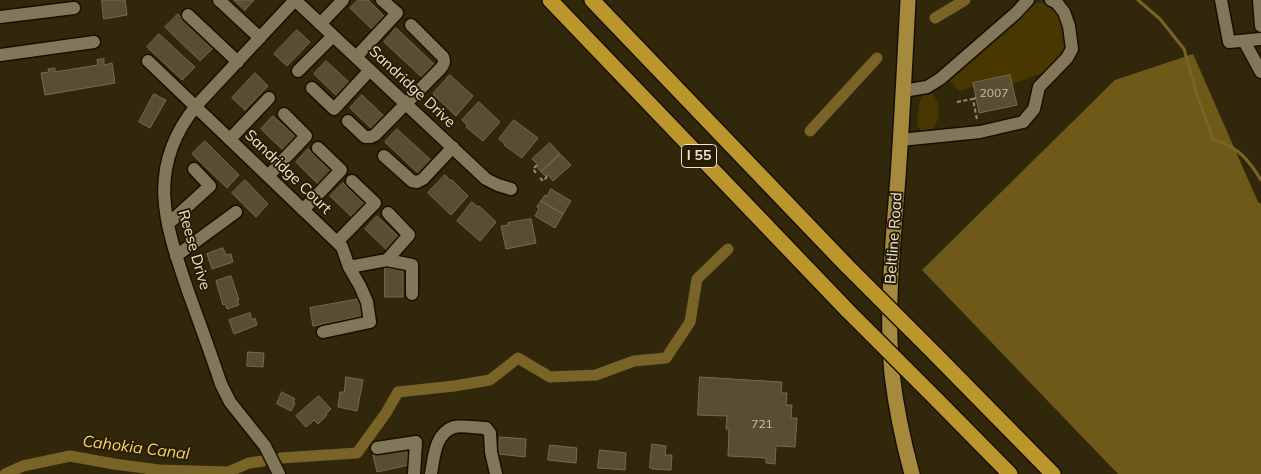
<!DOCTYPE html>
<html>
<head>
<meta charset="utf-8">
<style>
	body { margin:0 }
	canvas { display:block; background:#31270b }
</style>
</head>
<body>
<canvas width="1261" height="474"></canvas>
<script>
const ctx = document.querySelector('canvas').getContext('2d');
ctx.lineJoin = 'round';
function fill(path, color) {
  ctx.fillStyle = color;
  ctx.fill(path, 'evenodd');
}
function stroke(path, color, width, dash) {
  ctx.strokeStyle = color;
  ctx.lineWidth = width;
  ctx.lineCap = dash ? 'butt' : 'round';
  ctx.setLineDash(dash || []);
  ctx.stroke(path);
}
function write(font, color, halo, rows, align = 'center') {
  ctx.font = font + ' Mulish,sans-serif';
  ctx.lineWidth = 4;
  ctx.setLineDash([]);
  ctx.textBaseline = 'middle';
  ctx.strokeStyle = halo;
  ctx.fillStyle = color;
  for (const [text, x, y, turn = 0] of rows) {
    ctx.save();
    ctx.translate(x, y);
    ctx.rotate((+turn || 0) * Math.PI / 180);
    ctx.textAlign = isNaN(turn) ? turn : align;
    if (halo) ctx.strokeText(text, 0, 0);
    ctx.fillText(text, 0, 0);
    ctx.restore();
  }
}
fill(new Path2D(`
	M 1041,2 L 1055,7 L 1061,18 L 1064,30 L 1065,45 L 1062,54 L 1048,71 L 1012,84 L 1010,75 L 973,83 L 973,87 L 959,91 L 949,80 L 949,76 L 1015,17 L 1036,3 Z
	M 928,92 L 934,95 C 936,100 939,105 939,111 C 939,123 929,141 917,126 C 918,115 918,103 923,93 Z`), '#493701');
fill(new Path2D(`
	M 1193,54 L 1258,202 L 1261,204 L 1261,474 L 1118,474 L 922,270 L 1115,80 Z`), '#6f5919');
stroke(new Path2D(`
	M 1138,0 L 1160,19 L 1184,49 L 1197,95 L 1213,139 C 1238,148 1247,157 1261,180`), '#7a6326', 3);
stroke(new Path2D(`
	M 935,18 L 965,0
	M 810,131 L 877,58
	M 281,458 L 357,453 L 386,413 L 398,392 L 454,386 L 490,380 L 518,358 L 550,377 L 596,375 L 634,361 L 666,358 L 690,322 L 697,279 L 728,249
	M 5,474 L 23,466 L 70,456 L 114,464 L 159,470 L 228,472 L 249,463 L 263,461`), '#7a6326', 11);
const building = new Path2D(`
	M 102,0 L 125,0 L 127,15 L 104,19 Z
	M 234,0 L 254,0 L 245,10 Z
	M 358,0 L 368,0 L 386,18 L 374,31 L 350,8 Z
	M 178,14 L 213,48 L 200,61 L 165,27 Z
	M 396,28 L 437,67 L 425,80 L 384,42 Z
	M 297,30 L 310,42 L 287,66 L 274,54 Z
	M 159,34 L 195,67 L 182,80 L 147,47 Z
	M 104,59 L 104,65 L 112,63 L 115,83 L 45,95 L 41,73 L 49,72 L 48,69 L 55,68 L 55,72 L 98,65 L 97,60 Z
	M 326,61 L 351,84 L 338,97 L 314,74 Z
	M 255,73 L 268,86 L 245,110 L 232,98 Z
	M 450,75 L 473,96 L 456,116 L 433,94 Z
	M 1010,75 L 1017,105 L 979,113 L 973,83 Z
	M 154,94 L 166,100 L 150,128 L 139,122 Z
	M 362,95 L 386,118 L 374,131 L 350,108 Z
	M 479,102 L 500,122 L 483,141 L 466,127 L 467,125 L 462,120 Z
	M 273,116 L 298,139 L 285,152 L 261,129 Z
	M 514,120 L 538,138 L 522,158 L 504,145 L 505,144 L 499,139 Z
	M 397,129 L 433,162 L 420,175 L 385,142 Z
	M 205,141 L 239,175 L 227,188 L 192,154 Z
	M 550,143 L 560,154 L 541,172 L 536,166 L 538,165 L 532,159 Z
	M 308,149 L 332,172 L 319,185 L 296,162 Z
	M 560,154 L 571,165 L 553,181 L 548,175 L 546,177 L 541,172 Z
	M 445,175 L 451,181 L 452,180 L 468,196 L 451,215 L 428,193 Z
	M 245,180 L 268,204 L 256,217 L 232,193 Z
	M 343,183 L 367,206 L 354,219 L 330,196 Z
	M 551,189 L 571,201 L 563,214 L 541,201 L 545,195 L 547,196 Z
	M 541,201 L 563,214 L 555,228 L 535,216 L 539,209 L 537,207 Z
	M 472,202 L 478,207 L 479,206 L 496,222 L 480,241 L 457,221 Z
	M 377,216 L 401,239 L 389,252 L 365,229 Z
	M 531,219 L 536,243 L 506,249 L 501,226 L 509,225 L 508,223 Z
	M 223,248 L 226,255 L 231,254 L 233,262 L 212,269 L 207,254 Z
	M 385,264 L 403,264 L 403,297 L 385,297 Z
	M 231,276 L 239,300 L 237,301 L 239,305 L 227,309 L 225,304 L 223,305 L 216,281 Z
	M 365,298 L 368,315 L 313,326 L 310,308 Z
	M 250,313 L 252,320 L 255,318 L 257,325 L 234,334 L 229,320 Z
	M 248,352 L 264,353 L 263,367 L 247,366 Z
	M 346,377 L 363,380 L 357,411 L 338,407 L 340,392 L 344,392 Z
	M 700,377 L 782,382 L 781,393 L 787,393 L 786,405 L 792,405 L 791,418 L 797,418 L 795,447 L 776,446 L 775,464 L 766,463 L 766,458 L 728,456 L 729,429 L 726,429 L 727,416 L 698,415 Z
	M 282,392 L 295,399 L 293,402 L 295,403 L 291,411 L 277,404 Z
	M 319,396 L 331,409 L 326,414 L 327,415 L 318,424 L 314,420 L 306,427 L 296,416 Z
	M 500,437 L 526,439 L 525,457 L 499,454 Z
	M 652,444 L 666,446 L 665,455 L 672,455 L 671,470 L 652,469 L 652,468 L 650,468 Z
	M 550,445 L 577,448 L 576,463 L 548,460 Z
	M 406,447 L 409,465 L 377,472 L 373,455 Z
	M 600,450 L 626,453 L 625,470 L 598,468 Z`);
fill(building, '#594e32');
stroke(building, '#776b4e', 1);
const minor = new Path2D(`
	M 219,0 L 260,38
	M 295,0 L 486,179 L 498,185 L 511,189
	M 1221,0 L 1229,42 L 1261,39
	M 1259,0 L 1261,26
	M 188,15 L 238,62
	M 0,17 L 74,8
	M 320,24 L 343,0
	M 1244,41 L 1261,72
	M 0,55 L 94,42
	M 356,57 L 397,13 L 382,0
	M 148,61 L 342,247 L 349,267 L 360,286 L 367,302 L 370,322 L 323,332
	M 298,71 L 333,36
	M 312,88 L 334,109 L 370,70
	M 903,91 L 927,87 L 940,79 L 1016,13 L 1028,0
	M 348,121 L 365,137 L 371,137 L 375,135 L 441,68 C 444,64 445,62 443,57 L 411,25
	M 230,139 L 269,98
	M 900,140 L 980,132 L 1023,122 L 1034,109 L 1039,87 L 1067,58 L 1072,49 L 1069,26 L 1064,12 L 1057,3 L 1051,0
	M 384,156 L 412,181 L 417,182 L 423,179 L 453,147
	M 268,176 L 306,136 L 284,114
	M 303,210 L 341,170 L 318,148
	M 168,224 L 210,186 L 194,169
	M 337,242 L 375,203 L 352,181
	M 176,256 L 236,212
	M 387,260 L 412,265 L 412,294
	M 349,267 L 387,260 L 409,235 L 388,213
	M 377,448 L 416,442 L 414,474
	M 279,474 L 265,446 L 230,402 L 221,384 C 211,354 200,324 189,294 C 165,224 145,169 196,106 L 295,0
	M 431,474 C 434,457 435,433 454,427 C 461,425 477,428 486,428 L 490,433 L 491,452 L 496,474`);
const major = new Path2D(`
	M 908,0 C 905,59 902,118 898,177 C 893,242 886,309 892,374 C 896,408 903,441 912,474`);
const highway = new Path2D(`
	M 550,0 L 848,311
	M 592,0 L 847,266
	M 935,354 L 1053,474
	M 937,400 L 1010,474`);
stroke(minor, '#190f00', 15);
stroke(major, '#190f00', 18);
stroke(highway, '#190f00', 18);
stroke(new Path2D(`
	M 976,98 L 973,99 L 977,120
	M 957,102 L 973,99
	M 536,173 L 533,169 L 538,164
	M 540,178 L 543,181 L 548,176`), '#938b75', 2, [4, 2.5]);
stroke(minor, '#837759', 12);
stroke(major, '#a58a3e', 15);
stroke(highway, '#bb962c', 15);
const highwayBridge = new Path2D(`
	M 847,266 L 935,354
	M 848,311 L 937,400`);
stroke(highwayBridge, '#190f00', 18, []);
stroke(highwayBridge, '#bb962c', 15);
write('12px', '#c8c0ad', null, [
	["2007",994,93],
	["721",762,424]
]);
for (const [x, y, w] of [
	[699,156,35]
]) {
  const box = new Path2D();
  box.roundRect(x - w / 2, y - 11.5, w, 23, 4);
  ctx.fillStyle = '#271d02';
  ctx.fill(box);
  stroke(box, '#ede6d6', 1);
}
write('bold 14px', '#ede6d6', null, [
	["I 55",699,156]
]);
write('15px', '#ede6d6', '#271d02', [
	["Sandridge Drive",412,87,43],
	["Sandridge Court",288,172,44],
	["Beltline Road",894,238,-86],
	["Reese Drive",194,250,74]
]);
write('italic 16px', '#fdd365', '#271d02', [
	["Cahokia Canal",136,448,7]
]);
</script>
</body>
</html>
